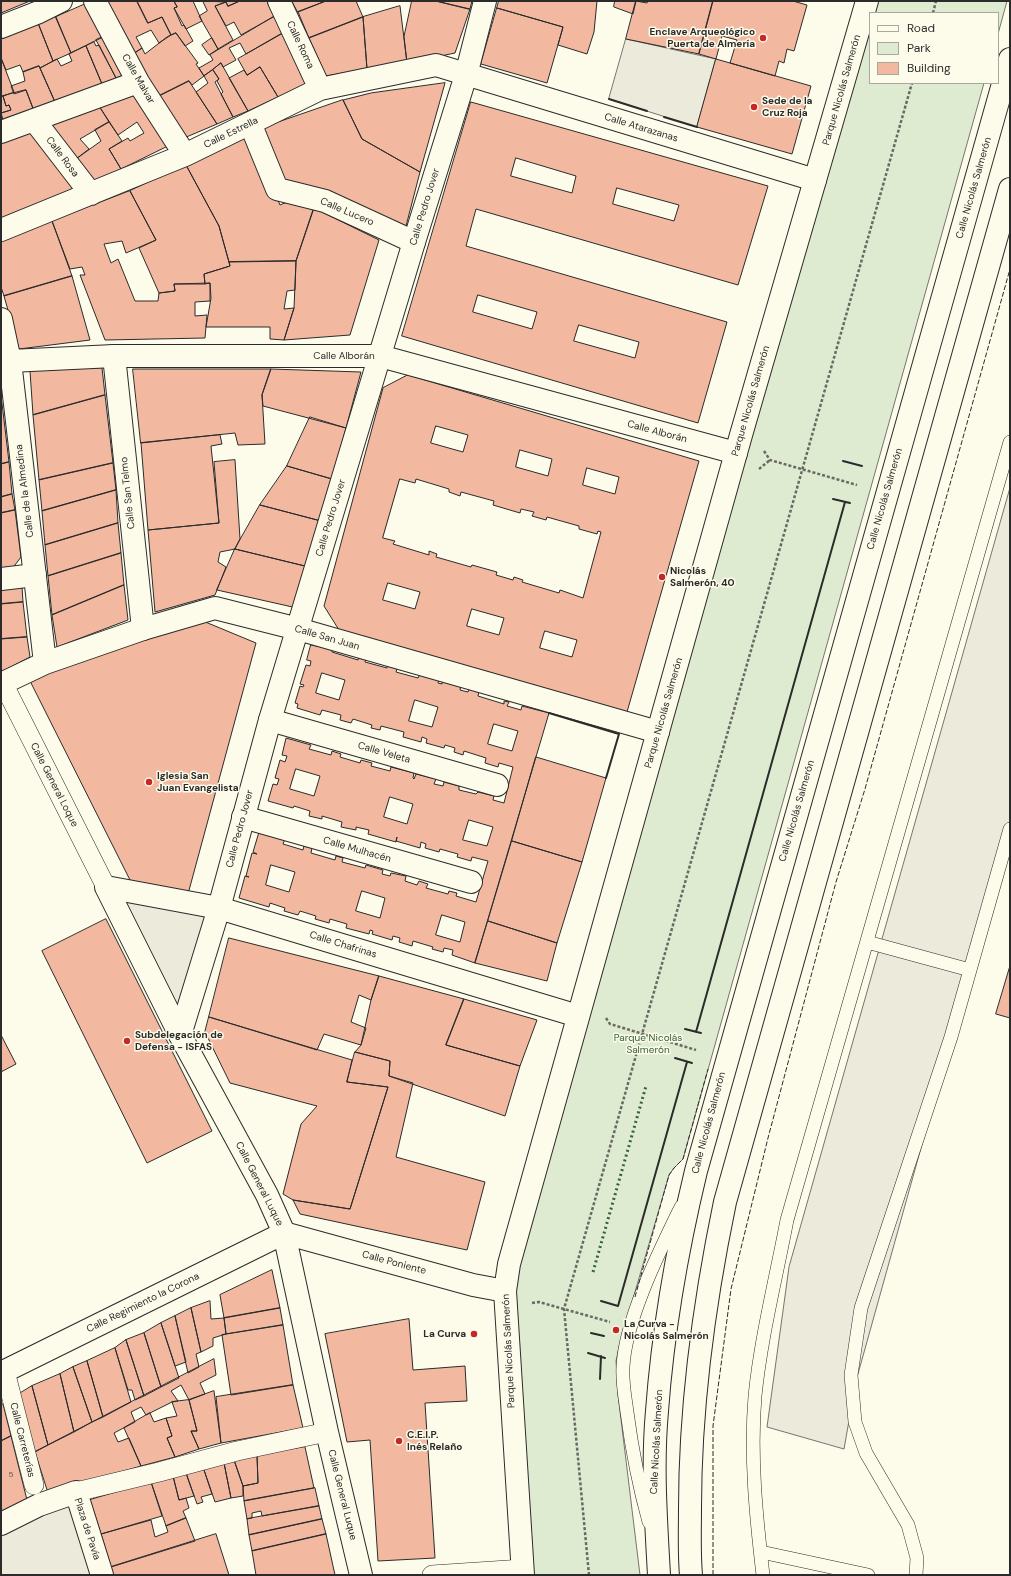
<!DOCTYPE html>
<html>
<head>
<meta charset="utf-8">
<style>
	body { margin:0 }
	#map { position:relative; width:1011px; height:1576px; overflow:hidden; background:#fdfbea; font-family:"DM Sans",sans-serif }
	canvas { display:block }
	.frame { position:absolute; inset:0; border:2px solid #2b2b2b; pointer-events:none }
	.legend { position:absolute; left:869px; top:12px; width:130px; height:72px; box-sizing:border-box; background:#fdfbea; border:1px solid #a9a89e; margin:0; padding:5px 7px; list-style:none; font-size:12px; color:#2b2b2b }
	.legend li { display:flex; align-items:center; gap:8px; height:20px }
	.legend b { width:20px; border:1px solid #a9a89e }
</style>
</head>
<body>
<div id="map">
<canvas width="1011" height="1576"></canvas>
<div class="frame"></div>
<ul class="legend">
<li><b style="height:5px;background:#fdfbea"></b>Road</li>
<li><b style="height:11px;background:#deebd1"></b>Park</li>
<li><b style="height:11px;background:#f2b8a0"></b>Building</li>
</ul>
</div>
<script>
const ctx = document.querySelector('canvas').getContext('2d');
ctx.lineJoin = 'round';
function fill(path, color) {
  ctx.fillStyle = color;
  ctx.fill(path, 'evenodd');
}
function stroke(path, color, width, dash) {
  ctx.strokeStyle = color;
  ctx.lineWidth = width;
  ctx.lineCap = dash ? 'butt' : 'round';
  ctx.setLineDash(dash || []);
  ctx.stroke(path);
}
function write(font, color, halo, rows, align = 'center') {
  ctx.font = font + ' "DM Sans",sans-serif';
  ctx.lineWidth = 3;
  ctx.setLineDash([]);
  ctx.textBaseline = 'middle';
  ctx.strokeStyle = halo;
  ctx.fillStyle = color;
  for (const [text, x, y, turn = 0] of rows) {
    ctx.save();
    ctx.translate(x, y);
    ctx.rotate((+turn || 0) * Math.PI / 180);
    ctx.textAlign = isNaN(turn) ? turn : align;
    if (halo) ctx.strokeText(text, 0, 0);
    ctx.fillText(text, 0, 0);
    ctx.restore();
  }
}
const green = new Path2D(`
	M 875,1 L 1007,1 L 998,34 L 998,13 L 872,13 Z
	M 870,20 L 870,83 L 984,83 L 683,1159 L 674,1168 L 669,1175 L 619,1347 L 616,1361 L 618,1395 L 640,1575 L 529,1575 L 511,1291 L 577,1051 Z`);
fill(green, '#deebd1');
stroke(green, '#74746e', 1);
const parking = new Path2D(`
	M 626,39 L 716,59 L 697,127 L 609,99 Z
	M 1010,488 L 1010,829 L 856,1381 L 844,1449 L 767,1427 L 789,1267 Z
	M 114,894 L 213,912 L 179,1024 Z
	M 76,1492 L 94,1511 L 113,1575 L 1,1575 L 1,1515 Z`);
fill(parking, '#eceadb');
stroke(parking, '#74746e', 1);
const building = new Path2D(`
	M 1,1 L 30,1 L 1,13 Z
	M 100,1 L 137,1 L 148,23 L 162,17 L 171,35 L 159,43 L 151,30 L 136,37 L 142,48 L 130,56 Z
	M 137,1 L 174,1 L 177,7 L 174,8 L 182,26 L 184,25 L 193,41 L 185,46 L 176,33 L 171,35 L 162,17 L 148,23 Z
	M 174,1 L 193,1 L 202,21 L 186,29 L 174,8 L 177,7 Z
	M 203,1 L 226,2 L 215,6 L 233,40 L 218,49 L 199,16 L 207,11 Z
	M 226,1 L 240,1 L 228,6 Z
	M 240,1 L 267,1 L 275,16 L 241,35 L 234,22 L 226,26 L 215,6 L 226,2 L 228,6 Z
	M 292,1 L 326,1 L 298,12 Z
	M 326,1 L 356,1 L 363,17 L 309,38 L 298,12 Z
	M 412,1 L 436,1 L 470,9 L 455,53 L 407,63 L 404,37 Z
	M 436,1 L 472,1 L 470,9 Z
	M 499,1 L 597,1 L 594,32 L 587,54 L 558,45 L 563,27 L 497,8 Z
	M 615,1 L 636,1 L 633,14 L 614,7 Z
	M 636,1 L 647,3 L 648,1 L 713,1 L 699,54 L 626,39 Z
	M 713,1 L 793,1 L 807,5 L 794,51 L 787,49 L 784,63 L 779,61 L 775,76 L 730,63 L 737,40 L 722,36 L 716,59 L 699,54 Z
	M 90,2 L 107,35 L 71,53 L 56,17 Z
	M 400,6 L 407,63 L 367,69 L 363,17 Z
	M 497,8 L 563,27 L 547,83 L 481,64 Z
	M 55,16 L 71,53 L 53,61 L 38,23 Z
	M 275,16 L 283,33 L 246,54 L 240,43 L 229,48 L 236,60 L 223,67 L 221,63 L 204,76 L 199,68 L 213,60 L 210,55 Z
	M 363,17 L 367,69 L 326,76 L 309,38 Z
	M 38,23 L 53,61 L 40,68 L 39,66 L 23,72 L 20,65 L 6,70 L 1,58 L 1,39 Z
	M 176,33 L 198,63 L 196,64 L 204,76 L 192,85 L 189,81 L 159,96 L 130,56 L 142,48 L 145,54 L 167,37 Z
	M 283,33 L 308,84 L 278,97 L 260,67 L 247,75 L 238,59 Z
	M 107,35 L 129,73 L 116,78 L 96,40 Z
	M 212,38 L 218,49 L 209,55 L 202,45 Z
	M 94,42 L 96,46 L 99,45 L 116,78 L 102,84 L 86,46 Z
	M 86,46 L 102,84 L 55,102 L 40,68 L 57,59 L 61,66 L 72,61 L 69,54 Z
	M 1,58 L 14,92 L 1,97 Z
	M 716,59 L 811,86 L 792,154 L 697,127 Z
	M 221,63 L 248,111 L 233,117 L 221,94 L 223,92 L 217,81 L 219,79 L 213,70 Z
	M 39,66 L 55,102 L 34,111 L 26,90 L 14,94 L 11,86 L 25,81 L 23,72 Z
	M 260,67 L 278,97 L 248,111 L 229,78 L 244,70 L 247,75 Z
	M 213,70 L 219,79 L 215,82 L 233,117 L 217,124 L 196,92 L 208,83 L 204,76 Z
	M 189,81 L 217,124 L 184,138 L 159,96 Z
	M 445,83 L 420,172 L 362,139 L 343,100 L 371,93 Z
	M 26,90 L 34,111 L 4,123 L 1,113 L 11,110 L 9,105 L 6,106 L 3,96 Z
	M 140,90 L 172,144 L 121,169 L 109,149 L 128,138 L 130,141 L 144,133 L 137,122 L 118,135 L 99,106 Z
	M 3,96 L 6,106 L 9,105 L 11,110 L 1,113 L 1,97 Z
	M 343,100 L 362,139 L 420,172 L 406,226 L 329,193 L 283,183 L 259,129 Z
	M 471,102 L 768,186 L 738,285 L 476,209 L 466,246 L 727,322 L 698,423 L 402,336 ZM 516,158 L 576,176 L 572,193 L 511,176 ZM 617,188 L 679,205 L 674,221 L 613,204 ZM 478,295 L 537,312 L 532,329 L 473,312 ZM 579,325 L 639,342 L 635,358 L 574,341 Z
	M 99,106 L 109,122 L 80,139 L 89,149 L 76,159 L 49,126 Z
	M 109,122 L 122,141 L 109,149 L 121,169 L 94,182 L 76,159 L 101,141 L 95,130 Z
	M 34,131 L 81,189 L 1,224 L 1,144 Z
	M 249,132 L 280,205 L 287,202 L 314,208 L 296,261 L 229,262 L 219,226 L 186,165 Z
	M 186,165 L 219,226 L 230,266 L 204,274 L 205,284 L 174,284 L 175,291 L 159,293 L 139,248 L 156,240 L 130,191 Z
	M 130,191 L 156,240 L 126,253 L 122,241 L 104,244 L 111,263 L 118,259 L 135,301 L 158,301 L 159,293 L 175,291 L 174,284 L 210,283 L 210,301 L 195,302 L 195,316 L 207,315 L 205,338 L 105,340 L 80,275 L 85,275 L 82,267 L 70,269 L 52,221 Z
	M 314,208 L 379,240 L 350,335 L 284,340 L 294,308 L 296,261 Z
	M 52,221 L 72,276 L 4,296 L 1,287 L 1,240 Z
	M 296,261 L 295,290 L 287,291 L 284,309 L 294,308 L 284,340 L 270,339 L 270,327 L 206,327 L 211,298 L 210,283 L 205,284 L 204,274 L 230,266 L 229,262 Z
	M 72,276 L 90,340 L 19,349 L 4,296 Z
	M 102,368 L 105,395 L 33,415 L 30,371 Z
	M 133,369 L 271,369 L 262,395 L 265,444 L 238,445 L 235,433 L 141,443 Z
	M 271,369 L 361,372 L 346,428 L 263,406 L 262,395 Z
	M 408,375 L 699,461 L 627,712 L 339,630 L 324,606 L 383,388 ZM 436,426 L 468,435 L 463,452 L 431,443 ZM 520,450 L 552,459 L 548,476 L 516,467 ZM 587,468 L 619,477 L 615,494 L 583,485 ZM 400,479 L 415,483 L 416,479 L 449,489 L 449,492 L 460,496 L 461,492 L 494,501 L 493,505 L 520,513 L 521,509 L 534,512 L 532,516 L 546,520 L 547,517 L 579,526 L 579,529 L 597,534 L 598,531 L 601,532 L 583,598 L 560,590 L 559,593 L 522,582 L 523,580 L 514,577 L 513,580 L 496,575 L 497,572 L 472,565 L 471,567 L 436,557 L 437,554 L 429,551 L 429,555 L 393,544 L 395,541 L 383,538 ZM 388,583 L 420,592 L 415,609 L 383,600 ZM 472,609 L 504,618 L 499,635 L 467,626 ZM 545,631 L 577,640 L 572,657 L 540,648 Z
	M 1,395 L 9,462 L 1,464 Z
	M 105,395 L 113,463 L 39,480 L 33,415 Z
	M 310,417 L 346,428 L 332,479 L 287,466 Z
	M 220,435 L 222,444 L 211,446 L 219,523 L 148,530 L 141,443 Z
	M 235,460 L 240,539 L 235,549 L 220,552 L 218,562 L 226,567 L 215,595 L 155,612 L 148,530 L 219,523 L 214,462 Z
	M 9,462 L 12,494 L 1,497 L 1,464 Z
	M 113,463 L 116,490 L 42,511 L 39,480 Z
	M 287,466 L 332,479 L 321,521 L 260,505 Z
	M 116,490 L 118,523 L 45,545 L 42,511 Z
	M 12,494 L 15,510 L 1,513 L 1,497 Z
	M 260,505 L 321,521 L 309,567 L 235,549 Z
	M 15,510 L 21,557 L 9,573 L 1,574 L 1,513 Z
	M 118,523 L 121,553 L 48,576 L 45,545 Z
	M 235,549 L 309,567 L 297,608 L 217,590 Z
	M 121,553 L 124,585 L 52,615 L 48,576 Z
	M 124,585 L 128,620 L 57,647 L 52,615 Z
	M 22,587 L 23,602 L 1,604 L 1,589 Z
	M 23,602 L 27,637 L 1,639 L 1,604 Z
	M 203,621 L 256,643 L 188,894 L 132,884 L 29,679 Z
	M 27,637 L 30,657 L 1,672 L 1,639 Z
	M 311,645 L 332,649 L 332,652 L 358,660 L 359,656 L 366,658 L 365,662 L 387,668 L 388,663 L 398,666 L 396,672 L 418,678 L 420,674 L 439,679 L 438,683 L 442,684 L 443,680 L 461,685 L 460,690 L 468,692 L 469,688 L 479,691 L 478,696 L 504,704 L 504,701 L 509,702 L 507,706 L 521,710 L 522,706 L 549,713 L 475,963 L 452,955 L 453,950 L 444,948 L 443,952 L 432,949 L 433,947 L 413,941 L 412,946 L 399,942 L 400,938 L 393,936 L 392,940 L 372,934 L 373,931 L 370,930 L 369,934 L 346,928 L 347,924 L 330,919 L 329,923 L 315,919 L 316,916 L 300,911 L 298,915 L 284,911 L 285,908 L 270,903 L 269,907 L 239,898 L 245,876 L 249,877 L 246,876 L 252,853 L 257,854 L 253,852 L 259,832 L 285,839 L 283,844 L 303,850 L 304,846 L 312,848 L 311,853 L 335,860 L 336,856 L 343,858 L 342,862 L 365,868 L 366,865 L 383,870 L 382,874 L 390,876 L 391,873 L 406,876 L 405,881 L 417,885 L 419,881 L 428,884 L 426,888 L 448,894 L 449,891 L 457,893 L 456,896 L 476,902 L 488,861 L 472,857 L 471,861 L 457,857 L 458,854 L 440,849 L 439,852 L 425,848 L 426,844 L 421,842 L 420,848 L 396,841 L 397,837 L 396,842 L 368,834 L 369,830 L 356,827 L 356,830 L 341,827 L 342,822 L 322,816 L 322,819 L 309,816 L 310,811 L 294,806 L 293,808 L 268,801 L 273,784 L 277,785 L 279,779 L 275,778 L 280,760 L 285,762 L 287,756 L 282,755 L 286,738 L 311,745 L 309,749 L 331,755 L 332,751 L 341,754 L 340,757 L 360,763 L 361,760 L 372,763 L 371,766 L 390,771 L 391,767 L 414,773 L 413,778 L 414,779 L 416,774 L 436,779 L 434,784 L 443,786 L 444,782 L 459,786 L 459,790 L 476,794 L 478,792 L 494,796 L 493,800 L 504,803 L 513,767 L 499,763 L 498,767 L 485,763 L 486,758 L 464,751 L 463,755 L 454,752 L 455,748 L 445,745 L 444,748 L 426,743 L 427,739 L 422,737 L 421,742 L 403,737 L 404,732 L 381,726 L 380,730 L 371,728 L 372,725 L 353,719 L 351,723 L 340,720 L 341,715 L 322,710 L 320,715 L 297,708 L 298,704 L 295,703 L 300,686 L 303,687 L 304,685 L 300,684 L 306,665 L 310,666 L 311,661 L 307,660 ZM 322,673 L 345,680 L 339,700 L 316,693 ZM 415,700 L 438,707 L 432,727 L 409,721 ZM 494,724 L 518,731 L 512,751 L 488,744 ZM 296,769 L 320,776 L 314,796 L 290,789 ZM 390,797 L 413,804 L 407,824 L 384,817 ZM 469,820 L 493,827 L 487,846 L 463,840 ZM 271,865 L 295,872 L 289,892 L 266,885 ZM 362,891 L 385,898 L 380,918 L 356,911 ZM 442,915 L 465,922 L 460,942 L 436,935 Z
	M 536,757 L 606,778 L 582,862 L 512,841 Z
	M 512,841 L 582,862 L 557,943 L 488,921 Z
	M 106,919 L 212,1131 L 147,1163 L 42,951 Z
	M 488,921 L 557,943 L 547,981 L 475,963 Z
	M 229,938 L 379,976 L 371,1000 L 359,995 L 351,1022 L 366,1028 L 361,1045 L 324,1034 L 317,1050 L 209,1017 Z
	M 1010,966 L 1010,1018 L 996,1014 Z
	M 379,976 L 464,999 L 446,1045 L 520,1066 L 505,1116 L 389,1076 L 390,1061 L 355,1052 L 361,1045 L 371,1000 Z
	M 464,999 L 537,1020 L 520,1066 L 446,1045 Z
	M 209,1017 L 352,1060 L 347,1082 L 388,1087 L 350,1209 L 293,1200 L 283,1194 L 301,1124 L 317,1106 L 230,1083 L 205,1032 Z
	M 1,1035 L 16,1064 L 1,1072 Z
	M 355,1052 L 390,1061 L 389,1076 L 413,1083 L 396,1157 L 485,1182 L 467,1250 L 300,1214 L 293,1200 L 350,1209 L 388,1087 L 347,1082 Z
	M 272,1270 L 280,1308 L 224,1318 L 220,1295 Z
	M 210,1301 L 211,1319 L 224,1318 L 226,1334 L 213,1338 L 213,1346 L 201,1352 L 191,1308 Z
	M 191,1308 L 201,1352 L 196,1354 L 199,1367 L 188,1373 L 175,1316 Z
	M 280,1308 L 283,1325 L 226,1334 L 224,1318 Z
	M 175,1316 L 186,1362 L 175,1366 L 161,1323 Z
	M 409,1319 L 413,1370 L 465,1366 L 467,1401 L 425,1403 L 435,1558 L 378,1561 L 370,1440 L 347,1442 L 325,1334 Z
	M 161,1323 L 179,1378 L 161,1387 L 144,1333 Z
	M 283,1325 L 293,1385 L 231,1395 L 222,1335 Z
	M 144,1333 L 161,1387 L 144,1396 L 126,1340 Z
	M 126,1340 L 144,1396 L 135,1400 L 132,1390 L 128,1390 L 115,1348 Z
	M 115,1348 L 131,1402 L 103,1417 L 87,1361 Z
	M 214,1359 L 216,1375 L 200,1383 L 205,1394 L 189,1400 L 181,1385 L 171,1391 L 178,1401 L 172,1402 L 146,1415 L 141,1407 L 131,1412 L 135,1422 L 114,1433 L 118,1442 L 129,1438 L 141,1466 L 66,1488 L 49,1496 L 35,1452 Z
	M 87,1361 L 103,1417 L 92,1422 L 73,1367 Z
	M 73,1367 L 92,1422 L 74,1432 L 60,1374 Z
	M 60,1374 L 74,1432 L 48,1445 L 32,1386 Z
	M 293,1385 L 303,1428 L 221,1443 L 216,1397 Z
	M 32,1386 L 48,1445 L 35,1452 L 19,1394 Z
	M 214,1391 L 221,1443 L 199,1449 L 191,1431 L 197,1431 L 189,1400 Z
	M 189,1400 L 197,1431 L 191,1431 L 199,1449 L 175,1457 L 167,1438 L 172,1436 L 166,1418 L 177,1416 L 172,1402 Z
	M 1,1404 L 3,1404 L 11,1436 L 1,1441 Z
	M 150,1413 L 154,1422 L 166,1418 L 172,1436 L 167,1438 L 175,1457 L 141,1466 L 124,1428 Z
	M 11,1436 L 28,1504 L 1,1515 L 1,1441 Z
	M 305,1447 L 314,1488 L 244,1501 L 243,1486 L 258,1483 L 257,1455 Z
	M 257,1455 L 258,1483 L 243,1486 L 234,1460 Z
	M 234,1460 L 243,1486 L 243,1496 L 231,1498 L 224,1463 Z
	M 224,1463 L 231,1498 L 215,1502 L 203,1467 Z
	M 203,1467 L 212,1494 L 201,1497 L 203,1502 L 197,1504 L 186,1473 Z
	M 186,1473 L 194,1496 L 179,1500 L 173,1476 Z
	M 173,1476 L 179,1500 L 186,1498 L 189,1508 L 183,1511 L 186,1518 L 166,1526 L 151,1482 Z
	M 151,1482 L 162,1516 L 101,1534 L 90,1500 Z
	M 315,1488 L 319,1506 L 262,1516 L 261,1511 L 252,1513 L 252,1518 L 247,1519 L 244,1501 Z
	M 319,1506 L 322,1519 L 249,1535 L 247,1519 Z
	M 186,1518 L 195,1541 L 111,1567 L 101,1534 L 151,1520 L 155,1537 L 168,1532 L 166,1526 Z
	M 322,1519 L 326,1534 L 252,1551 L 249,1535 Z
	M 216,1534 L 229,1575 L 113,1575 L 111,1567 Z
	M 326,1534 L 335,1575 L 256,1575 L 252,1551 Z`);
fill(building, '#f2b8a0');
stroke(building, '#2b2b2b', 1);
const service = new Path2D(`
	M 867,942 L 970,970
	M 649,1522 C 639,1486 632,1450 627,1412 C 625,1397 622,1382 623,1367 C 625,1320 660,1250 681,1207
	M 761,1552 L 868,1575
	M 763,1575 C 756,1516 750,1455 755,1396 C 761,1337 776,1278 787,1220 L 1010,442
	M 916,1575 L 917,1558 L 908,1525 L 866,1453 L 855,1422 L 851,1375 L 861,1308 L 951,1037 L 1010,829`);
const pedestrian = new Path2D(`
	M 3,683 L 106,887
	M 5,1371 L 34,1485
	M 76,1492 L 159,1472 L 237,1451 L 327,1432
	M 432,1575 L 523,1569`);
const minor = new Path2D(`
	M 95,1 L 138,82 L 185,155
	M 279,1 L 320,89
	M 1,27 L 39,12 L 61,1
	M 34,120 L 91,194
	M 250,123 L 277,189 L 325,201 L 414,242
	M 1,132 L 138,82
	M 1,230 L 185,155 L 320,89 L 436,65 L 815,180
	M 114,356 L 143,629
	M 1,579 L 35,575
	M 270,720 L 497,785
	M 243,817 L 471,882
	M 106,887 L 219,908 L 578,1016
	M 106,887 L 180,1035
	M 1,1524 L 39,1505 L 76,1492 L 102,1575`);
const tertiary = new Path2D(`
	M 1,319 L 10,361 L 45,663
	M 10,361 L 114,356 L 380,356 L 736,453
	M 1,684 L 45,663 L 143,629 L 215,608 L 298,629 L 658,732
	M 284,1233 L 473,1285 L 505,1291
	M 1,1373 L 284,1233
	M 361,1575 L 327,1432 L 284,1233 L 267,1195 L 180,1035 L 219,908 L 270,720 L 414,242 L 466,75 L 485,1`);
const secondary = new Path2D(`
	M 523,1575 L 505,1291 L 509,1264 L 741,435 L 867,1`);
const trunk = new Path2D(`
	M 659,1575 C 656,1520 652,1466 657,1411 C 663,1330 677,1250 696,1171 L 1010,59
	M 691,1575 C 689,1553 690,1531 690,1508 C 690,1405 704,1303 725,1202 L 1010,189`);
stroke(service, '#2b2b2b', 14);
stroke(pedestrian, '#2b2b2b', 20);
stroke(minor, '#2b2b2b', 24);
stroke(tertiary, '#2b2b2b', 24);
stroke(secondary, '#2b2b2b', 24);
stroke(trunk, '#2b2b2b', 24);
stroke(new Path2D(`
	M 933,13 L 936,1
	M 764,451 L 770,460 L 857,485
	M 759,469 L 770,460
	M 606,1018 L 610,1024 L 696,1050
	M 532,1303 L 539,1302 L 610,1322
	M 589,1575 L 564,1309 L 912,83`), '#6a6964', 2.5, [3, 2]);
stroke(service, '#fdfbea', 13);
stroke(pedestrian, '#fdfbea', 19);
stroke(minor, '#fdfbea', 22);
stroke(tertiary, '#fdfbea', 22);
stroke(secondary, '#fdfbea', 22);
stroke(trunk, '#fdfbea', 22);
stroke(new Path2D(`
	M 593,1272 L 646,1086`), '#34623c', 3, [2, 3]);
stroke(new Path2D(`
	M 635,1297 L 669,1175 L 674,1168 L 683,1159 L 708,1069
	M 713,1575 L 713,1426 L 731,1289 L 768,1138 L 836,882 L 865,789 L 1010,269`), '#2b2b2b', 1, [5, 2]);
stroke(new Path2D(`
	M 609,99 L 647,111
	M 664,117 L 697,127
	M 843,461 L 862,466
	M 833,499 L 850,503
	M 549,713 L 619,734 L 606,778
	M 685,1029 L 701,1033
	M 696,1032 L 845,502
	M 675,1058 L 692,1063
	M 601,1301 L 618,1306 L 687,1062
	M 591,1333 L 604,1336
	M 588,1353 L 605,1358
	M 600,1379 L 601,1356`), '#2b2b2b', 2);
for (const [x, y, r, color] of [
	[763,38,4,"#c62828"],
	[754,107,4,"#c62828"],
	[662,577,4,"#c62828"],
	[149,782,4,"#c62828"],
	[127,1041,4,"#c62828"],
	[616,1330,4,"#c62828"],
	[474,1334,4,"#c62828"],
	[399,1441,4,"#c62828"]
]) {
  const dot = new Path2D();
  dot.arc(x, y, r, 0, 2 * Math.PI);
  ctx.fillStyle = color;
  ctx.fill(dot);
  stroke(dot, '#fdfbea', 1.5);
}
write('8px', '#5d4e48', null, [
	["5",11,1475]
]);
write('bold 10px', '#2b2b2b', '#fdfbea', [
	["Enclave Arqueológico",755,32,"right"],
	["Puerta de Almería",755,44,"right"],
	["Sede de la",762,101],
	["Cruz Roja",762,113],
	["Nicolás",670,571],
	["Salmerón, 40",670,583],
	["Iglesia San",157,776],
	["Juan Evangelista",157,788],
	["Subdelegación de",135,1035],
	["Defensa - ISFAS",135,1047],
	["La Curva -",624,1324],
	["Nicolás Salmerón",624,1336],
	["La Curva",466,1334,"right"],
	["C.E.I.P.",407,1435],
	["Inés Relaño",407,1447]
], 'left');
write('10px', '#2b2b2b', '#fdfbea', [
	["Calle Roma",300,45,65],
	["Calle Malvar",138,79,60],
	["Parque Nicolás Salmerón",842,90,-74],
	["Calle Atarazanas",641,128,17],
	["Calle Estrella",231,133,-26],
	["Calle Rosa",62,157,53],
	["Calle Nicolás Salmerón",974,188,-74],
	["Calle Pedro Jover",425,207,-73],
	["Calle Lucero",347,212,23],
	["Calle Alborán",344,356],
	["Parque Nicolás Salmerón",751,401,-74],
	["Calle Alborán",657,432,15],
	["Calle de la Almedina",25,491,-97],
	["Calle San Telmo",128,493,-96],
	["Calle Nicolás Salmerón",885,499,-74],
	["Calle Pedro Jover",331,518,-73],
	["Calle San Juan",327,638,16],
	["Parque Nicolás Salmerón",664,713,-74],
	["Calle Veleta",384,753,16],
	["Calle General Loque",54,785,63],
	["Calle Nicolás Salmerón",797,811,-74],
	["Calle Pedro Jover",240,829,-75],
	["Calle Mulhacén",357,850,16],
	["Calle Chafrinas",343,945,17],
	["Calle Nicolás Salmerón",709,1123,-75],
	["Calle General Luque",259,1184,63],
	["Calle Poniente",394,1263,15],
	["Calle Regimiento la Corona",143,1303,-26],
	["Parque Nicolás Salmerón",509,1351,-93],
	["Calle Carreterías",22,1440,76],
	["Calle Nicolás Salmerón",657,1442,-87],
	["Calle General Luque",342,1495,76],
	["Plaza de Pavía",87,1529,72]
]);
write('10px', '#34623c', '#fdfbea', [
	["Parque Nicolás",648,1038],
	["Salmerón",648,1050]
]);
</script>
</body>
</html>
